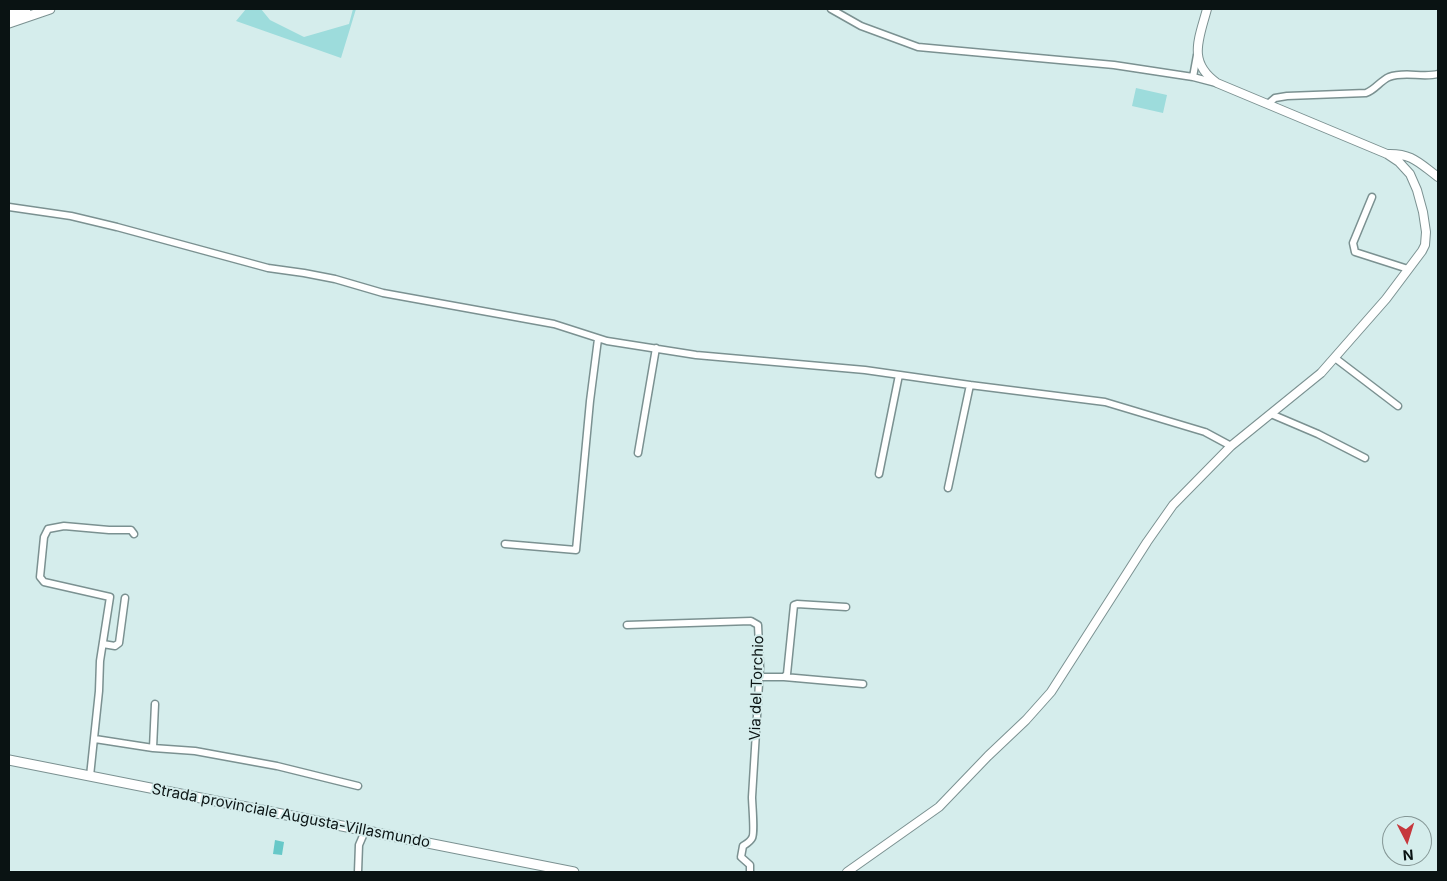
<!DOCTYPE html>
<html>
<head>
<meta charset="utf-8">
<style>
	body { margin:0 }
	#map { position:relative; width:1447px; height:881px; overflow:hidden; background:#d5edec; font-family:Inter,sans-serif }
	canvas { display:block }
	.frame { position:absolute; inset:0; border:10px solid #0a1313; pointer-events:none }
	.north { position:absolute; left:1382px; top:816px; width:50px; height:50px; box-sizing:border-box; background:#d5edec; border:1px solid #849695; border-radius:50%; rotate:175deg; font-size:14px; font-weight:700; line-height:20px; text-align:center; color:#0a1313 }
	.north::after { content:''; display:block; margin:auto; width:18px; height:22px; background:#c6373c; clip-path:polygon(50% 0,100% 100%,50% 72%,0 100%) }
</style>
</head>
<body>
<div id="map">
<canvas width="1447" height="881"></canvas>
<div class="frame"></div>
<div class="north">N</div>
</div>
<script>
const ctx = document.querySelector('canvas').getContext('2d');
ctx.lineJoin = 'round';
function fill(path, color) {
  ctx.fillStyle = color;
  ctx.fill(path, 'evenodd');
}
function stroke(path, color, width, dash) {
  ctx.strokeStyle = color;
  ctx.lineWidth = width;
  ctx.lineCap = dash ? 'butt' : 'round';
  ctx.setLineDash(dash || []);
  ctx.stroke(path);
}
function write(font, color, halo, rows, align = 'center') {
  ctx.font = font + ' Inter,sans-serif';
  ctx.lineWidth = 4;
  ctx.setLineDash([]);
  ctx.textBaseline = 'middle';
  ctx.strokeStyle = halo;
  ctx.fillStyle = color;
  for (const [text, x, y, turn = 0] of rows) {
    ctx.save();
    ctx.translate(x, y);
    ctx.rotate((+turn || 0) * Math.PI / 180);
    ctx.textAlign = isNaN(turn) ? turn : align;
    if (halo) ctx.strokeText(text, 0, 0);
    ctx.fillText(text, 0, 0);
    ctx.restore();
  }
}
fill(new Path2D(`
	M 246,9 L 261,9 L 270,20 L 304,37 L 349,24 L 353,9 L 356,9 L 341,58 L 236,21 Z
	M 1136,88 L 1167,95 L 1163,113 L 1132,106 Z`), '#9ddcdc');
fill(new Path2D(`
	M 275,840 L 284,842 L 282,855 L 273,854 Z`), '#67c8c8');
const minor = new Path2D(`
	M 831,9 L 861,26 L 918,47 L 1114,65 L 1193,77 L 1216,83
	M 1193,77 L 1197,55
	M 1268,104 L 1275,98 L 1287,96 L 1366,93 C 1375,90 1380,81 1389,77 C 1405,71 1422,78 1438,74
	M 1372,197 L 1353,243 L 1355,252 L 1408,269
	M 9,207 L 71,216 L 117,227 L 268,268 L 304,273 L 335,279 L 383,293 L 554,324 L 607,341 L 696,355 L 865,370 L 970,385 L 1105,402 L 1205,432 L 1231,446
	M 1335,358 L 1398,406
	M 1271,414 L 1318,434 L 1365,458
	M 638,453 L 656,348
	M 879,474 L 899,375
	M 948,488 L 970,385
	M 505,544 L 576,550 L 590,401 L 598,339
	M 627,625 L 751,621 L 758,625 L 760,667 L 752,797 C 752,804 755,834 752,838 C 750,842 746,844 743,846 L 741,857 L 750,865 L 750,872
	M 103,644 L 115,646 L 119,643 L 125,598
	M 759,677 L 784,677 L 787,674 L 794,605 L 797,604 L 846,607
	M 784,677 L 863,684
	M 95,739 L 153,748 L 195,751 L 277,766 L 358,786
	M 153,748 L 155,704
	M 90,776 L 99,691 L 100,661 L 110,597 L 44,582 L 40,577 L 44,537 L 48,529 L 64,526 L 109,530 L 131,530 L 134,534
	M 358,872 L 359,845 L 365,831`);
const tertiary = new Path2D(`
	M 1387,154 C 1412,153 1419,163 1438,177
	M 847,872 L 939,807 L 988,756 L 1026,720 L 1051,692 L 1147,542 L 1173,505 L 1231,446 L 1321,373 L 1386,299 L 1422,251 L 1425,245 L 1426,232 L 1423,212 L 1417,190 L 1410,174 L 1399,162 L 1387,154 L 1217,83 C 1187,62 1199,39 1207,9`);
const secondary = new Path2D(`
	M 9,15 L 26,9
	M 9,23 L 50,9
	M 9,760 L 574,872`);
stroke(minor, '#7b9191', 9);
stroke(tertiary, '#7b9191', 10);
stroke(secondary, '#7b9191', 11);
stroke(minor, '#fff', 6);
stroke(tertiary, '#fff', 8);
stroke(secondary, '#fff', 9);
write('15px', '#0a1313', '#d5edec', [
	["Via del Torchio",757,688,-88],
	["Strada provinciale Augusta-Villasmundo",291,816,11]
]);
</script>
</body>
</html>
